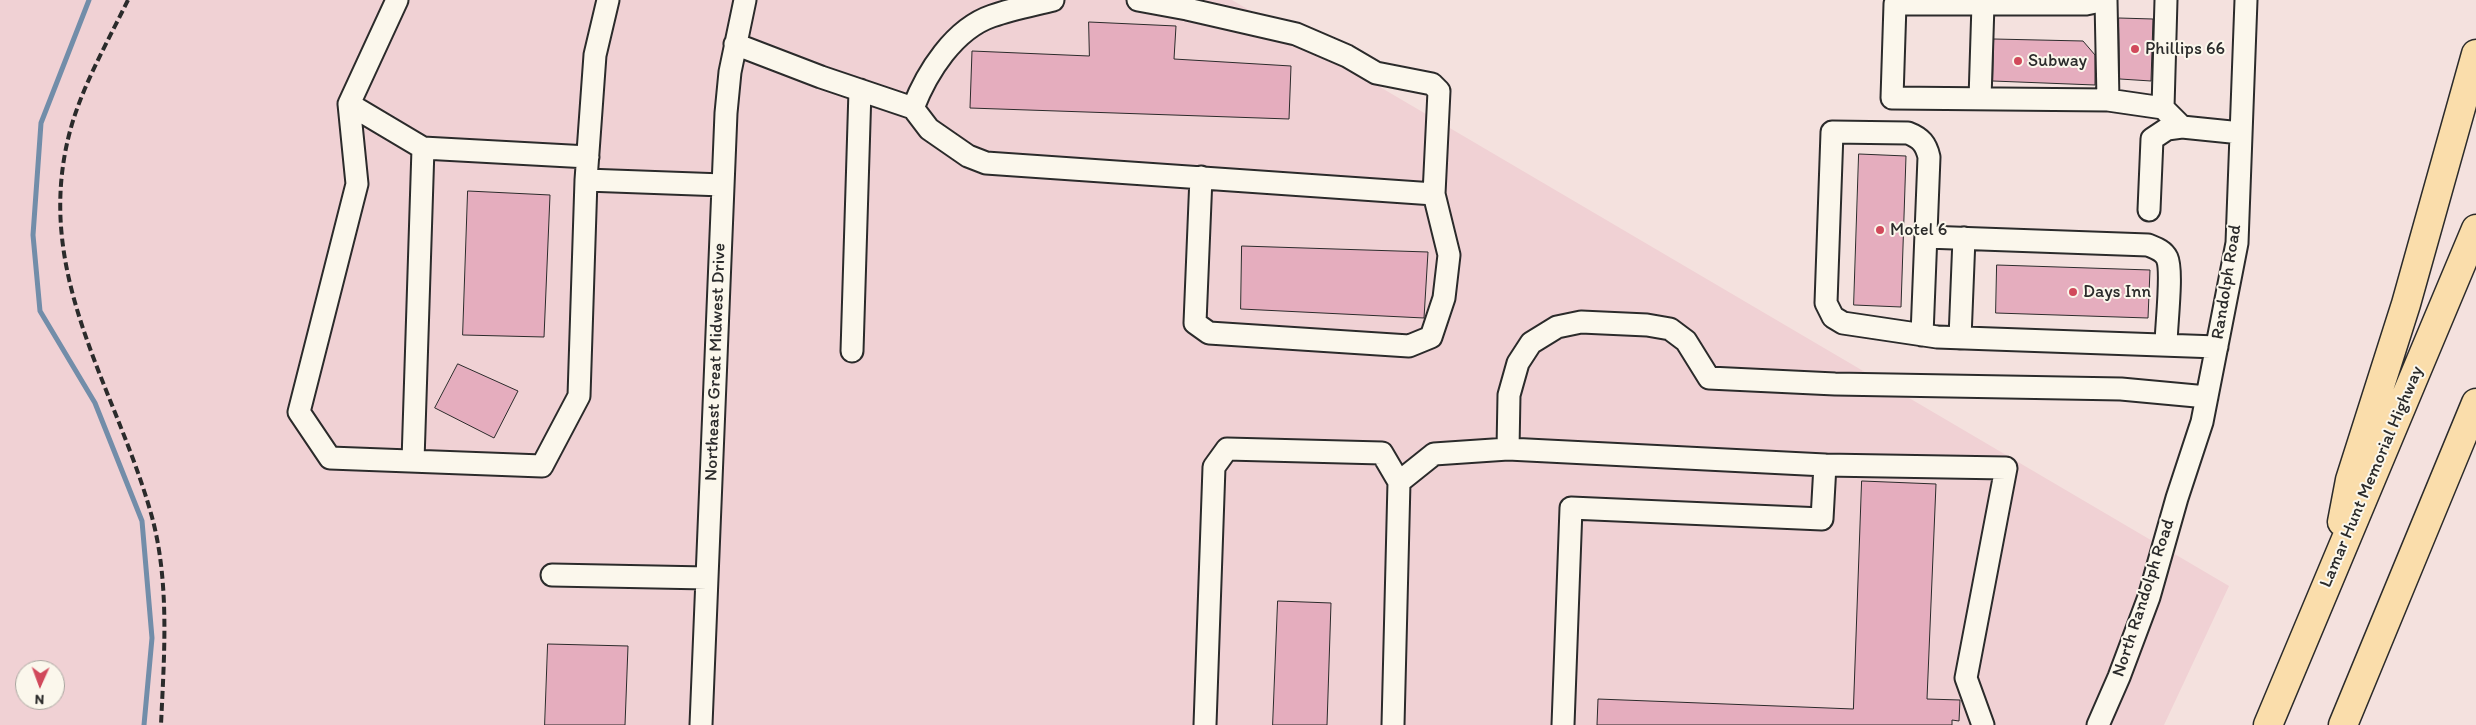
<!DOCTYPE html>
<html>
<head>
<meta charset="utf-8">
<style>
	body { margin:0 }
	#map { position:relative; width:2476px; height:725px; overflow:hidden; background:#f4e1de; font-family:Itim,sans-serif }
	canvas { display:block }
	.north { position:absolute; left:15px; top:660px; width:50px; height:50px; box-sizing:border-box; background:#fbf7ec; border:1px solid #a8a59f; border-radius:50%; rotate:182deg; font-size:14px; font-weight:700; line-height:20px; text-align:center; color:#2b2b2b }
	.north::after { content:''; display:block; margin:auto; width:18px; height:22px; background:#d1495b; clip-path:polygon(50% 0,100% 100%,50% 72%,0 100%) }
</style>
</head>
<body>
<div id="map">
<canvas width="2476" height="725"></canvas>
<div class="north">N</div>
</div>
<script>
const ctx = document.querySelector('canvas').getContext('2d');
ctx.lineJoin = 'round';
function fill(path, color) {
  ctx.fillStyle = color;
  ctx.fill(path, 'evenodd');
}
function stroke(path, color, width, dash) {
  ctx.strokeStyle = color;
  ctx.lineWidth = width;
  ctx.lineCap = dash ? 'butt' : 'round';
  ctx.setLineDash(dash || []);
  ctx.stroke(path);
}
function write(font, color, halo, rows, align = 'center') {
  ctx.font = font + ' Itim,sans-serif';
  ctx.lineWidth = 4;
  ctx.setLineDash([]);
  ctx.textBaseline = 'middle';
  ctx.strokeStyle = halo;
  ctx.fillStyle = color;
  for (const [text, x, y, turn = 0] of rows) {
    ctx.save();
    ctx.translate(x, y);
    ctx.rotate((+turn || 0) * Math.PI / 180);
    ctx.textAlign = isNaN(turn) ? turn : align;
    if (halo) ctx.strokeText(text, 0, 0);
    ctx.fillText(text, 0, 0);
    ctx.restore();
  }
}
fill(new Path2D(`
	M 0,0 L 1232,0 L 2229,586 L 2164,725 L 0,725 ZM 25,670 L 55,670 L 55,700 L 25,700 Z`), '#f0d1d4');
stroke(new Path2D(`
	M 89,0 L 41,123 L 33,235 L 40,311 L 95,403 L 142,521 L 152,638 L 144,725`), '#728da9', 5);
const building = new Path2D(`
	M 2119,18 L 2153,19 L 2151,81 L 2120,79 Z
	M 1089,22 L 1176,26 L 1174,59 L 1291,66 L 1289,119 L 970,108 L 972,51 L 1089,56 Z
	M 1994,39 L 2083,41 L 2095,55 L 2095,85 L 1993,81 Z
	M 1859,154 L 1906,156 L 1901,307 L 1854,305 Z
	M 468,191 L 550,195 L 544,337 L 463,335 Z
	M 1242,246 L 1428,252 L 1424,318 L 1241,309 Z
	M 1997,265 L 2150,270 L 2148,318 L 1996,313 Z
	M 458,364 L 518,391 L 494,438 L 435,408 Z
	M 1862,481 L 1936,484 L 1927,699 L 1960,700 L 1959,721 L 1952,720 L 1952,725 L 1597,725 L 1598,699 L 1853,709 Z
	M 1278,601 L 1331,603 L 1327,725 L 1273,725 Z
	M 548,644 L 628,646 L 625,725 L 545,725 Z`);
fill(building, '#e5adbe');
stroke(building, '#2b2b2b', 1);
const minor = new Path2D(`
	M 397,0 L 349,104 L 357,184 L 299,412 L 330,458 L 542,466 L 579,396 L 586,180 L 595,55 L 608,0
	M 1138,0 L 1187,9 L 1296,34 L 1347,56 L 1376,73 L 1432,84 L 1439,91 L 1434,194
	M 2105,0 L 2086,4 L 1895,4 L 1892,98 L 2108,100 L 2163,108 L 2182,127 L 2241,133
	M 2106,0 L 2108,100
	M 735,44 L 821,77 L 913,108 L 929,129 L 968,156 L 986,163 L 1434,194 L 1449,255 L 1444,298 L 1431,337 L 1409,346 L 1209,333 L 1195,323 L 1201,177
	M 1980,99 L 1983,4
	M 349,104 L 423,148
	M 913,108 C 927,72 954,29 992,16 C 1012,9 1033,5 1053,0
	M 2163,108 L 2166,0
	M 586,180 L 723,185
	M 2149,210 L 2152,139 L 2167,129 L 2182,127
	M 1926,237 L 2148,245 C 2155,248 2163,250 2167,258 C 2173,271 2166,327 2166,345
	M 1922,335 L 1929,157 C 1926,144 1921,138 1908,133 L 1832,132 L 1826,303 L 1833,317 L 1843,323 L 1937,337 L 2217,347
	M 1960,338 L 1964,238
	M 852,351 L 860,90
	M 413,461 L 423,148 L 588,157
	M 1825,465 L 1508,449 L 1509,395 L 1518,363 L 1531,343 L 1557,327 L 1581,322 L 1647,325 L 1670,329 L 1686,341 L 1709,378 L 1835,384 L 2121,389 L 2207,397
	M 1399,482 L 1434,454 L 1508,449
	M 552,575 L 707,578
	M 701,725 L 726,113 L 730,72 L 745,0
	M 1205,725 L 1214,467 L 1227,449 L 1382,453 L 1399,482 L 1393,725
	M 1563,725 L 1571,508 L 1822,519 L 1825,465 L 2006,468 L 1966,678 L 1983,725
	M 2098,725 L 2119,677 L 2149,597 L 2177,498 L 2202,422 L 2237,243 L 2246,0`);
const highway = new Path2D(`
	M 2342,522 L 2350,480 L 2406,304 L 2476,54
	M 2268,725 L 2476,229
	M 2343,725 L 2476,403`);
stroke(minor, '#2b2b2b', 25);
stroke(highway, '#2b2b2b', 31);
stroke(minor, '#fbf7ec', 21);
stroke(highway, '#faddab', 28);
stroke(new Path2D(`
	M 128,0 C 108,41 85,81 72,124 C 29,271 115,383 152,517 C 170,584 164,657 161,725`), '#2b2b2b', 4, [8, 4]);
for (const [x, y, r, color] of [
	[2135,49,5,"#d1495b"],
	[2018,61,5,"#d1495b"],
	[1880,230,5,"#d1495b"],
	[2073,292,5,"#d1495b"]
]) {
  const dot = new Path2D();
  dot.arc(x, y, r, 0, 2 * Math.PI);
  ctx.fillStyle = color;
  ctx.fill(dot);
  stroke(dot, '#fbf7ec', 2);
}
write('18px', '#2b2b2b', '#fbf7ec', [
	["Phillips 66",2145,49],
	["Subway",2028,61],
	["Motel 6",1890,230],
	["Days Inn",2083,292]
], 'left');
write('18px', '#2b2b2b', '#fbf7ec', [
	["Randolph Road",2227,282,-81],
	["Northeast Great Midwest Drive",716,362,-88],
	["Lamar Hunt Memorial Highway",2372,477,-67],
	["North Randolph Road",2144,598,-72]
]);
</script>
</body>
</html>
